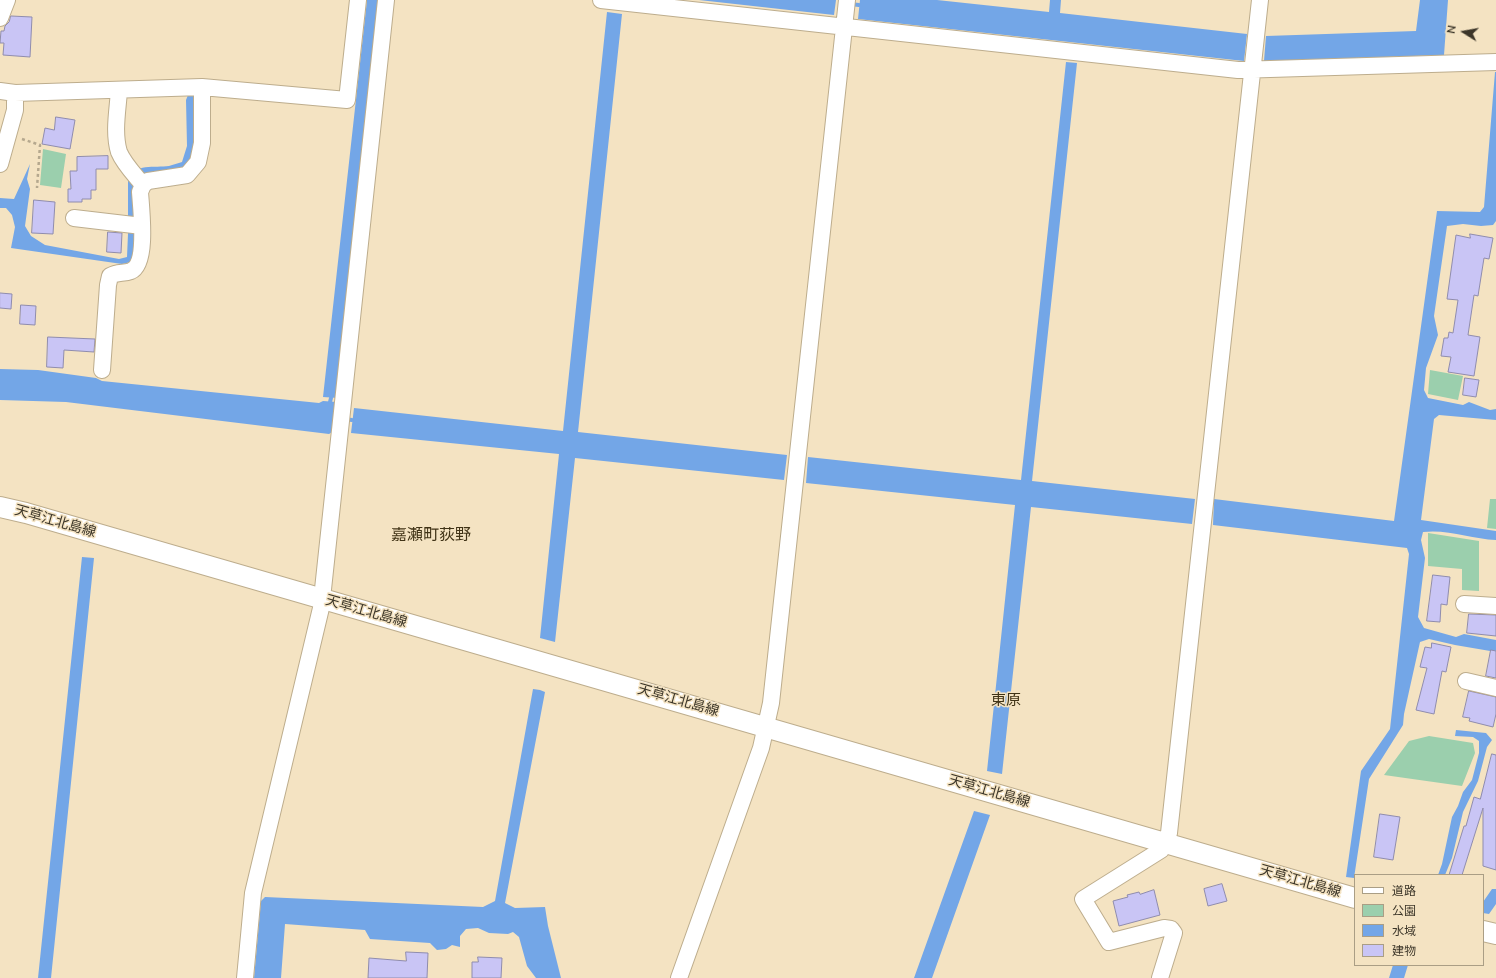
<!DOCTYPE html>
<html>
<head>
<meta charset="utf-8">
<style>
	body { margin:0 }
	#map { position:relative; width:1496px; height:978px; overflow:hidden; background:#f4e3c2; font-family:"Nunito Sans","Noto Sans JP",sans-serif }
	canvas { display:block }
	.legend { position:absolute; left:1354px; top:874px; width:130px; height:92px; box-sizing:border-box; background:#f4e3c2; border:1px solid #aa9e85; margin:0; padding:5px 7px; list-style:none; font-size:12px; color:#3c3629 }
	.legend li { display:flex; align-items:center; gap:8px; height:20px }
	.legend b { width:20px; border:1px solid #aa9e85 }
	.north { position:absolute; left:1444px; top:12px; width:40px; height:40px; -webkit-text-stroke:3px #f4e3c2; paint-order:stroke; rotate:281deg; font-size:11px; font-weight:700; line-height:16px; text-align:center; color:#3c3629 }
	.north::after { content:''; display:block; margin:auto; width:14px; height:18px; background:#3c3629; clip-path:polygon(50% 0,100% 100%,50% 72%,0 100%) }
</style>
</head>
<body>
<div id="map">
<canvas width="1496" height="978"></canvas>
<ul class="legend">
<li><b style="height:5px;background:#fff"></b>道路</li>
<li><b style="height:11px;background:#9bcfad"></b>公園</li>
<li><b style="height:11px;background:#73a6e7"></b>水域</li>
<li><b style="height:11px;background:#c9c5f5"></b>建物</li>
</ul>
<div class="north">N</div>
</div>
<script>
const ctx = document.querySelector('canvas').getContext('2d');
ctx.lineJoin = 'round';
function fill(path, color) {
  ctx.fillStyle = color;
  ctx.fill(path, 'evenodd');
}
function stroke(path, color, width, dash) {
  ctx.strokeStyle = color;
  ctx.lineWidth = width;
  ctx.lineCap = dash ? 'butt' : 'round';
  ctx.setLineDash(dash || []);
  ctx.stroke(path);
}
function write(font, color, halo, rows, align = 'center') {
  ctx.font = font + ' "Nunito Sans","Noto Sans JP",sans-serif';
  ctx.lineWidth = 3;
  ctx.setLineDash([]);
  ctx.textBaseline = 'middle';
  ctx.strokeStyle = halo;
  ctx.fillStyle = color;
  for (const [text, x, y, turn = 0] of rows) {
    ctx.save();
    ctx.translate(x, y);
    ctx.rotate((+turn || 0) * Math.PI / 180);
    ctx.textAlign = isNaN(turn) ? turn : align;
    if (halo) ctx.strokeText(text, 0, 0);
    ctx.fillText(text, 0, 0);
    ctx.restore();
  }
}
fill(new Path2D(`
	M 43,149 L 66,154 L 61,188 L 40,185 Z
	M 1430,370 L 1463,376 L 1458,400 L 1428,394 Z
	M 1490,499 L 1496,499 L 1496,529 L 1487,528 Z
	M 1428,533 L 1479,541 L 1479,591 L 1462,590 L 1462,569 L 1428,566 Z
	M 1429,736 L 1473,743 L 1475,753 L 1462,786 L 1384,775 L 1409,741 Z`), '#9bcfad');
fill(new Path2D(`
	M 367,0 L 379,0 L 338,398 L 323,397 Z
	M 699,0 L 836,0 L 834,15 Z
	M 860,0 L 937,0 L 1049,12 L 1050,0 L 1061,0 L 1060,13 L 1247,34 L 1244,61 L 858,19 Z
	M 1420,0 L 1448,0 L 1444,55 L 1264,61 L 1266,36 L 1416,31 Z
	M 607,12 L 622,14 L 578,432 L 787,455 L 784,480 L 575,458 L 555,642 L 540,638 L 559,454 L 351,433 L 354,408 L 563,431 Z
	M 1066,62 L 1077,63 L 1032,481 L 1195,499 L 1192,524 L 1031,507 L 1002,774 L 987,771 L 1015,505 L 806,483 L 808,457 L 1021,480 Z
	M 1495,72 L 1496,72 L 1496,221 L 1493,225 L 1481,226 L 1463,224 L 1447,226 L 1434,316 L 1438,335 L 1426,368 L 1424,390 L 1428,398 L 1463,405 L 1469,402 L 1490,410 L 1496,409 L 1496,420 L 1439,415 L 1434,419 L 1421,520 L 1496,531 L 1496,540 C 1472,539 1448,529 1423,532 L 1421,540 L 1425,558 L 1418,617 L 1424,628 L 1456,637 L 1464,634 L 1496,640 L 1496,652 L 1455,645 L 1429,639 L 1420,642 L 1404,714 L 1403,725 L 1369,779 L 1354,878 L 1346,877 L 1361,771 L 1390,729 L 1409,554 L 1407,548 L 1213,525 L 1214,499 L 1394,521 L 1437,211 L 1480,212 L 1484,207 Z
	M 188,95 L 193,95 L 194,99 C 194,118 200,158 182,169 C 176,174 151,174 143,174 L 133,183 L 135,242 L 131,262 L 122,264 L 11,248 L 15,227 L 12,215 L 6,208 L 0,208 L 0,198 L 14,199 L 30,164 L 27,179 L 30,189 L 25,226 L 31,236 L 45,245 L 119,259 L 127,257 L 128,234 L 128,179 C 134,163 155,168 169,166 C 173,165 178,163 182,162 L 187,146 L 186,100 Z
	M 0,369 L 38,370 L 96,378 L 102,381 L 319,403 L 323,401 L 337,402 L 334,431 L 329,434 L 66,402 L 0,400 Z
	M 82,557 L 94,558 L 51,978 L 38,978 Z
	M 533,689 L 540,690 L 545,692 L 505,903 L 515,908 L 545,907 L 548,926 L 561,978 L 536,978 L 527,966 L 519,937 L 513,932 L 508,934 L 489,933 L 478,928 L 466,929 L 460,936 L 460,947 L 452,945 L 446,949 L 437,950 L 430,943 L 370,939 L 365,930 L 285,924 L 281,978 L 254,978 L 261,901 L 265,897 L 483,907 L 495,901 Z
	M 1456,730 L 1486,733 L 1492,740 L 1487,747 L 1478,781 L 1463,812 L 1452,858 L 1445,875 L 1438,875 L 1442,864 L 1452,817 L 1458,806 L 1463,792 L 1472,780 L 1479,753 L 1479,741 L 1473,737 L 1455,736 Z
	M 974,811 L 990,815 L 932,978 L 914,978 Z
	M 1492,889 L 1496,889 L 1496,904 L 1489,914 L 1483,913 L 1483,902 Z
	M 1393,965 L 1408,965 L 1404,978 L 1389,978 Z`), '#73a6e7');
stroke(new Path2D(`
	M 850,4 L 859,5
	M 330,402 L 331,398
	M 344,419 L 352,420`), '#73a6e7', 4);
const building = new Path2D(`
	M 11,16 L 32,17 L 30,57 L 3,55 L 4,43 L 0,43 L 1,31 L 4,31 L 5,26 L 9,22 Z
	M 56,117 L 75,120 L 70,149 L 42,144 L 45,128 L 54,130 Z
	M 108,156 L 108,169 L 96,169 L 96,190 L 91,190 L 91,199 L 82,199 L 82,202 L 68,202 L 68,189 L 71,189 L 70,171 L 77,171 L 77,157 Z
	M 34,200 L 55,202 L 53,234 L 32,233 Z
	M 108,232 L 122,233 L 121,253 L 107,252 Z
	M 1470,234 L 1493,238 L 1489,259 L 1484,258 L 1478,296 L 1474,295 L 1468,335 L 1480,337 L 1474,376 L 1448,372 L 1451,357 L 1441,356 L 1444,338 L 1448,338 L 1449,332 L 1453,333 L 1458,300 L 1447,299 L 1456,235 L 1470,238 Z
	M 0,293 L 12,294 L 11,309 L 0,308 Z
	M 21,305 L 36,306 L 35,325 L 20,324 Z
	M 48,337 L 95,339 L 94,352 L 64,350 L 63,368 L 47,367 Z
	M 1465,378 L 1479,380 L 1476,397 L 1463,395 Z
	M 1433,575 L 1450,577 L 1447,605 L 1441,604 L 1440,622 L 1427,621 Z
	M 1469,614 L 1496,615 L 1496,636 L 1467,633 Z
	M 1432,643 L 1451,647 L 1446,672 L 1442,671 L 1434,714 L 1416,710 L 1427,668 L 1420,667 L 1425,647 L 1431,648 Z
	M 1491,650 L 1496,651 L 1496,678 L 1486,676 Z
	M 1469,691 L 1496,697 L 1496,714 L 1493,727 L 1469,721 L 1470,718 L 1463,717 Z
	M 1492,754 L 1496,755 L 1496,870 L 1483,866 L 1483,808 L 1462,875 L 1449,875 L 1464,826 L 1466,826 L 1474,797 L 1480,799 Z
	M 1380,814 L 1400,817 L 1393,860 L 1374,857 Z
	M 1222,884 L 1227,901 L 1208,906 L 1204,889 Z
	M 1154,890 L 1160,915 L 1119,926 L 1113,901 L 1128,897 L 1127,895 L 1139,892 L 1140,894 Z
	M 406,952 L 428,953 L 427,978 L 368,978 L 369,958 L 406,961 Z
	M 478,957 L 502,958 L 501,978 L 472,978 L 472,962 L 478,962 Z`);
fill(building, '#c9c5f5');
stroke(building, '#8f8cad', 1);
const minor = new Path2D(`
	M 601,0 L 1238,70 L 1496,62
	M 0,18 L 7,0
	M 119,90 C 118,109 113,132 119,152 C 124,164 135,175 143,185
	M 0,91 L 15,93 L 202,87 L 347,100 L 358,0
	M 0,164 L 15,110 L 15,93
	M 74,218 L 142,226
	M 102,370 L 108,285 L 110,276 C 118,271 123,274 131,271 C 148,264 141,208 140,192 L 143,185 L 148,181 L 187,175 L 198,162 L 202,143 L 202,87
	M 1464,604 L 1496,606
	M 1466,681 L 1496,688
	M 245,978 L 253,893 L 321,608 L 386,0
	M 679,978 L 761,748 L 771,703 L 847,0
	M 1160,978 L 1174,933 L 1171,929 L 1164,928 L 1109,942 L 1083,899 L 1161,850 L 1169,833 L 1260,0`);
const tertiary = new Path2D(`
	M 0,507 L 26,513 L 1355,898
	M 1483,931 L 1496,934`);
stroke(minor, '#bdad8d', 18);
stroke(tertiary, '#bdad8d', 22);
stroke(new Path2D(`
	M 22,139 L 40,145 L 37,188`), '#b5a88e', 2.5, [3, 3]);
stroke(minor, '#fff', 16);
stroke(tertiary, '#fff', 20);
write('14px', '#3c3629', '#f4e3c2', [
	["天草江北島線",55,522,16],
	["天草江北島線",366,612,16],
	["天草江北島線",678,701,16],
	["天草江北島線",989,792,16],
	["天草江北島線",1300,882,16]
]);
write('15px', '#403316', '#f4e3c2', [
	["東原",1006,701]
]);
write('16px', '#403316', '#f4e3c2', [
	["嘉瀬町荻野",431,536]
]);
</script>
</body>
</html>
